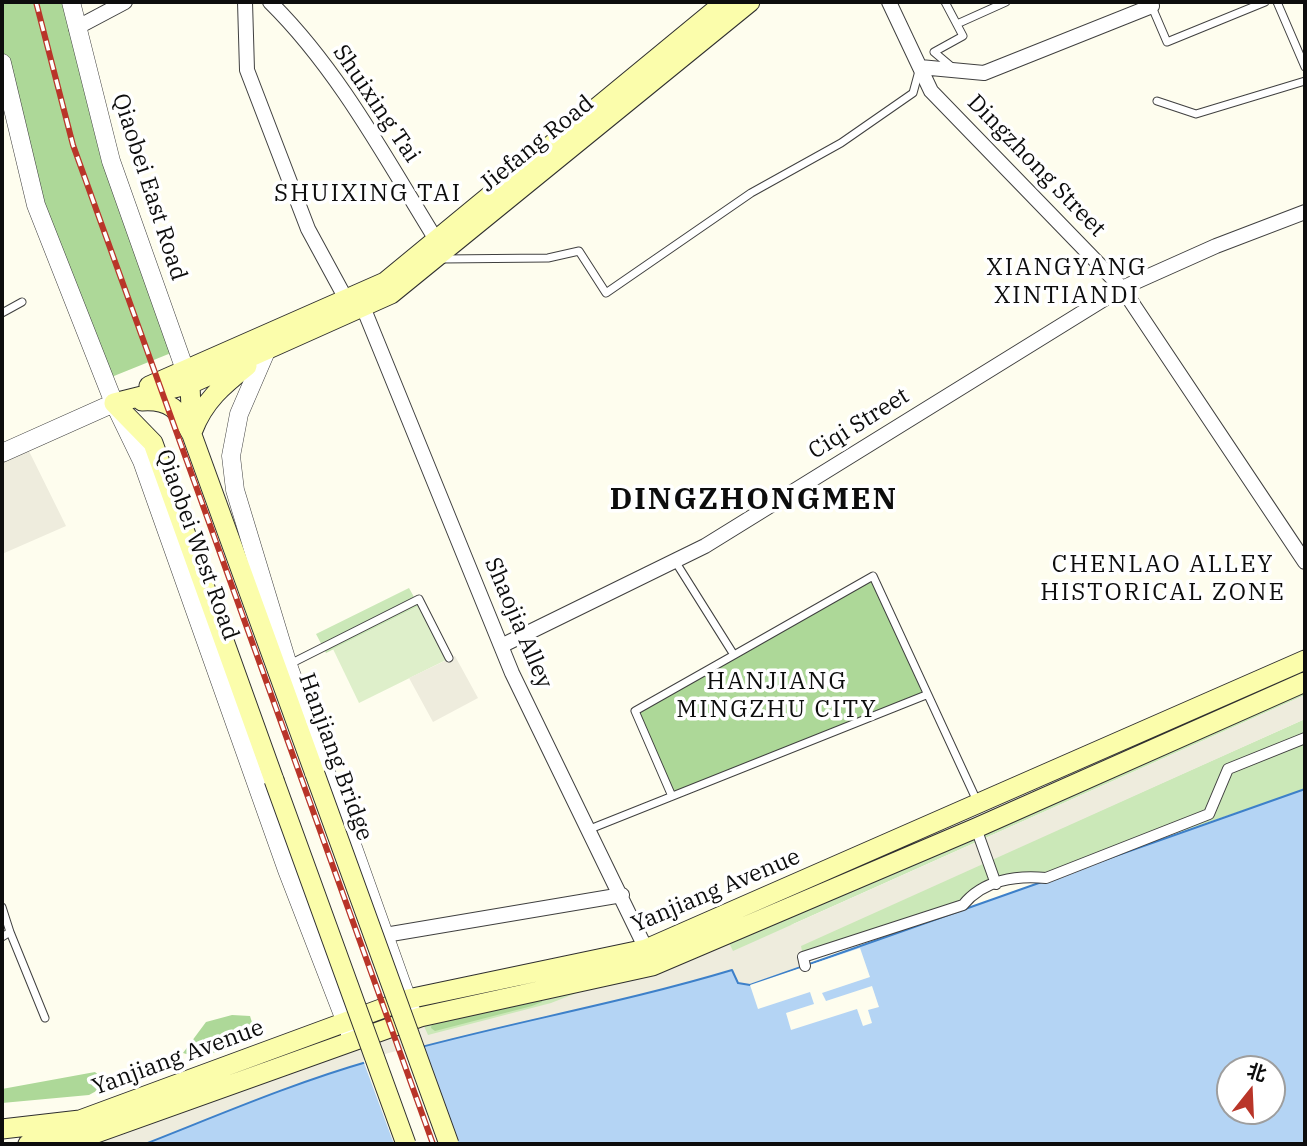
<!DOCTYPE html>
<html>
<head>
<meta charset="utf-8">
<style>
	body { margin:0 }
	#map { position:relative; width:1307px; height:1146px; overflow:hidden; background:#fefdee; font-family:"IBM Plex Serif","Noto Sans SC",serif }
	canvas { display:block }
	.frame { position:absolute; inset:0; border:4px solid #0d0d0d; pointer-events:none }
	.north { position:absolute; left:1216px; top:1055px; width:70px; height:70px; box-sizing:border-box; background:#fff; border:2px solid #9e9e9e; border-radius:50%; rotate:18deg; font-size:19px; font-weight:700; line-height:28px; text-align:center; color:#0d0d0d }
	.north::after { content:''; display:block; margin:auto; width:24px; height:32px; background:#b93529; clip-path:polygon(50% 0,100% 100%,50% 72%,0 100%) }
</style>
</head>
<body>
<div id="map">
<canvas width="1307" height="1146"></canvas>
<div class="frame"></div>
<div class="north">北</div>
</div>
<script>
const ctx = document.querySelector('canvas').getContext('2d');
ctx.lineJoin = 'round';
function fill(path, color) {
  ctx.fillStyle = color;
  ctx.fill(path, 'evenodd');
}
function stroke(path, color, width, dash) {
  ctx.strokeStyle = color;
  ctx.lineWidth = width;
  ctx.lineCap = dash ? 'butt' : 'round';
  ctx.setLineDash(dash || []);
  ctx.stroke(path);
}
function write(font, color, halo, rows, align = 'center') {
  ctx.font = font + ' "IBM Plex Serif",serif';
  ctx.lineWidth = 7;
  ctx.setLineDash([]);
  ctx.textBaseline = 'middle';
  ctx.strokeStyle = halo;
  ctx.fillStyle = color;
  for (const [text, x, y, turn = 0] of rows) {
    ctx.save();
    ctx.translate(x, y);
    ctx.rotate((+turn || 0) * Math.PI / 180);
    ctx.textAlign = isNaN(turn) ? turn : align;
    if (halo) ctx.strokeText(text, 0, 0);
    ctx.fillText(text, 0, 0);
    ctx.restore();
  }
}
fill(new Path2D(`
	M 409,588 L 419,606 L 326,653 L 316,634 Z
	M 1305,670 L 1305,695 L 791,925 L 896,902 L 1305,719 L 1305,789 L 1046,878 L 975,890 L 963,905 L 803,957 L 297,1084 L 145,1144 L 350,1043 L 725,935 Z`), '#cbe8b8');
fill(new Path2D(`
	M 2,2 L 71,2 L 171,353 L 109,378 L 37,209 L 2,62 Z
	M 873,576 L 926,695 L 671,794 L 635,711 Z
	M 541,997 L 542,1002 L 532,1006 L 435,1031 L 431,1028 L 432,1023 Z
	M 232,1015 L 250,1016 L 255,1032 C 238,1045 206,1061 183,1053 L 206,1022 Z
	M 95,1072 L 103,1079 L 100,1089 L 89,1095 L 2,1103 L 2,1089 Z`), '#add898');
fill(new Path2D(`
	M 419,606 L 446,660 L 359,703 L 333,649 Z`), '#deefca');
fill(new Path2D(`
	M 25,443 L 66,526 L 2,554 L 2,453 Z
	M 455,656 L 478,698 L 433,722 L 409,678 Z
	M 1305,695 L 1305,719 L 801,946 L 805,966 L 750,985 L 738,983 L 731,970 L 666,990 L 369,1061 L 297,1084 L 145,1144 L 28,1144 L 420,1017 L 428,1035 L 551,1003 L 725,935 L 733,951 Z`), '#eeecdd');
const water = new Path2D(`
	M 1305,789 L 1305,1144 L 145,1144 C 219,1115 293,1083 370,1061 C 489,1026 612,1006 732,970 L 738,983 L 750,985 ZM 1230,1069 L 1272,1069 L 1272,1111 L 1230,1111 Z`);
fill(water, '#b4d4f4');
stroke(water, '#3d80c9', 2);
fill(new Path2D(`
	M 860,948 L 870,977 L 822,993 L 826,1001 L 872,986 L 879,1007 L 868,1010 L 872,1023 L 863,1026 L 857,1009 L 791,1030 L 786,1013 L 814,1004 L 810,992 L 758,1009 L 750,985 Z
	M 422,1044 L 458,1144 L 394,1144 L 363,1060 Z`), '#fefdee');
const service = new Path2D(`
	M 945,2 L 963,36 L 934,52 L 953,68
	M 1277,2 L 1305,67
	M 1152,7 L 1167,42 L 1265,2
	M 957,24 L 1006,2
	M 1157,101 L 1196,114 L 1305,81
	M 442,259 L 548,258 L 579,251 L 606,293 L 751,193 L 841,143 L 913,93 L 919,71
	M 2,313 L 22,302
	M 675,561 L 734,655 L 873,576 L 977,801
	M 288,665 L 419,599 L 449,658
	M 671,794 L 635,711 L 734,655
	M 590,829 L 926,695
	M 2,907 L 10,932
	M 2,937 L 10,932 L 45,1018`);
const pedestrian = new Path2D(`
	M 976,828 L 996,884
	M 805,966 L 803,957 L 963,905 C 983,880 1016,875 1046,878 L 1209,814 L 1228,769 L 1305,738`);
const minor = new Path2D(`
	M 245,2 L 247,70 L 308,229 L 346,299
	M 270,2 C 338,69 385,157 435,238
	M 889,2 L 931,91 L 1122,288 L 1305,562
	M 76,28 L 125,2
	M 920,67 L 984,73 L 1152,6 L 1150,2
	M 363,307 L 512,673 L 646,949
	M 501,646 L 705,546 L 1122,288 L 1216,246 L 1305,212
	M 385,935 L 622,895`);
const tertiary = new Path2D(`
	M 71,2 L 111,161 L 190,384
	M 2,63 L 36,205 L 114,403 L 142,461 L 287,870 L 350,1033
	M 267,349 L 239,414 L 231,456 L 235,490 L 288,665 L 414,1019
	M 2,453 L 114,403`);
const secondary = new Path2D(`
	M 190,384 L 192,435 L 315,774
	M 149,386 L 385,282 L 725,2
	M 142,401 C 170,399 179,410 191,433
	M 114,403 L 190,384 L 391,294 L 750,2
	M 114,403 L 153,443 L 274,780
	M 193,430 C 204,401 223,385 247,366
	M 2,1129 L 80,1120 L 408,999 L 646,949 L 1305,660
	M 28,1144 L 85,1137 L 420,1017 L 652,966 L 976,828 L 1305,682`);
stroke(service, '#404040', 9);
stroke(pedestrian, '#404040', 12);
stroke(minor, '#404040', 16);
stroke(tertiary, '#404040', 19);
stroke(secondary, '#2f2f2f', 21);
stroke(service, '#fff', 7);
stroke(pedestrian, '#fff', 10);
stroke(minor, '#fff', 14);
stroke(tertiary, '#fff', 18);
stroke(secondary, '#fbfdab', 19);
const rail = new Path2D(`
	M 36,2 L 73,145 L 433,1144`);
stroke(rail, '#b93529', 6);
stroke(rail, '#fff', 3.5, [10]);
const secondaryBridge = new Path2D(`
	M 315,774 L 449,1144
	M 274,780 L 406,1144`);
stroke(secondaryBridge, '#2f2f2f', 21, []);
stroke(secondaryBridge, '#fbfdab', 19);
write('23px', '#0d0d0d', '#fff', [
	["Shuixing Tai",376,104,56],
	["Jiefang Road",537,144,-39],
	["Dingzhong Street",1036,166,46],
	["Qiaobei East Road",149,187,72],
	["Ciqi Street",859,424,-32],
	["Qiaobei West Road",197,545,70],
	["Shaojia Alley",518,623,67],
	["Hanjiang Bridge",335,757,70],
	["Yanjiang Avenue",716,891,-23],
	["Yanjiang Avenue",178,1058,-20]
]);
ctx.letterSpacing = '2px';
write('24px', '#0d0d0d', '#fff', [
	["SHUIXING TAI",368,194],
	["XIANGYANG",1067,268],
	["XINTIANDI",1067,296],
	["CHENLAO ALLEY",1163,565],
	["HISTORICAL ZONE",1163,593],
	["HANJIANG",777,682],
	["MINGZHU CITY",777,710]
]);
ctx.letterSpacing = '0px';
ctx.letterSpacing = '2px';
write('bold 30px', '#0d0d0d', '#fff', [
	["DINGZHONGMEN",754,500]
]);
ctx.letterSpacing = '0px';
</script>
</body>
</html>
